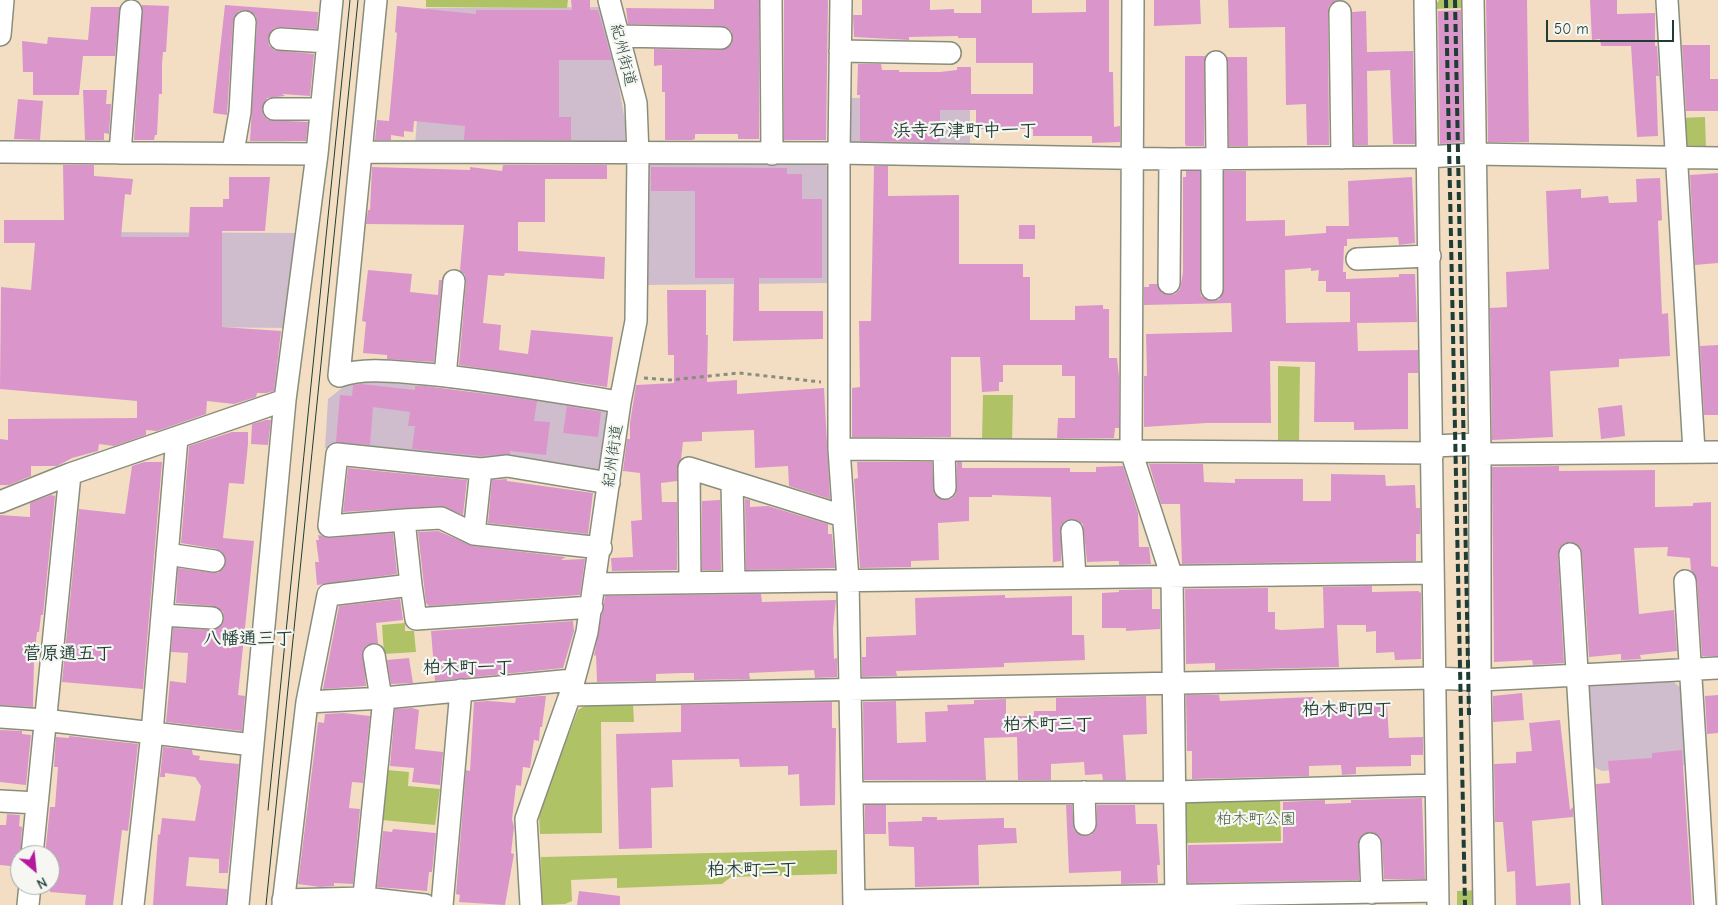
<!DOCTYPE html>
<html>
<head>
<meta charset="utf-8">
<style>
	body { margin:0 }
	#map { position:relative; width:1718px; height:905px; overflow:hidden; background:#f3dec4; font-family:"Comic Neue",sans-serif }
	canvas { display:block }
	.north { position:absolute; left:10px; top:845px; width:50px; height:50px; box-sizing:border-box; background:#f6f6f2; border:1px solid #a0aca6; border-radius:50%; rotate:152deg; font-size:14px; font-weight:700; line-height:20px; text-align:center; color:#1f3d34 }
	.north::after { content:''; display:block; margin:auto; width:18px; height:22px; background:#b5179e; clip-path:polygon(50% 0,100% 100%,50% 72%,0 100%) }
	.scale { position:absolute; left:1546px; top:20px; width:128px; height:22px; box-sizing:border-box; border:2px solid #1f3d34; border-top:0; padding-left:6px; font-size:15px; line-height:18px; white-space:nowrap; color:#1f3d34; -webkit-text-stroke:4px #f6f6f2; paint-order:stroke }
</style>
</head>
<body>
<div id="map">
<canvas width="1718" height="905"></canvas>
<div class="north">N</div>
<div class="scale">50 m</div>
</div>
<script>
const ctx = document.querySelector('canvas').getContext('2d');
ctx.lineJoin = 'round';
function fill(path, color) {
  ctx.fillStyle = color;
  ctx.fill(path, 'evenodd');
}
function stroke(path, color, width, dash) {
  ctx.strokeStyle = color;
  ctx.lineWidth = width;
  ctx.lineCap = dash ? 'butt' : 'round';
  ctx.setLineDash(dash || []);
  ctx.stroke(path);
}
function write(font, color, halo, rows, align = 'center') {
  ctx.font = font + ' "Comic Neue","Klee One",sans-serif';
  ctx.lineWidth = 4.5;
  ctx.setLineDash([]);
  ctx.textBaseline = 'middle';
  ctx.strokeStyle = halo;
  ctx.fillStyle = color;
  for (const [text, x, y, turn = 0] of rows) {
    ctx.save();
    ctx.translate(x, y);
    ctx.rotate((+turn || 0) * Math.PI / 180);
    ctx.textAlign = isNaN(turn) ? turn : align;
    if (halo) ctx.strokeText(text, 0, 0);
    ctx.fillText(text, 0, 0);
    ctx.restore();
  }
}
fill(new Path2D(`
	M 600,7 L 619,87 L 625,121 L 625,146 L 415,145 L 426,8 Z
	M 970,97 L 970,146 L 853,148 L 847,140 L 846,98 Z
	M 822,161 L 831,171 L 829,283 L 647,285 L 643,173 L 651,163 Z
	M 98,232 L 299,233 L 289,328 L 89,326 Z
	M 359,379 L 604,407 L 611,418 L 603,469 L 595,475 L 325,448 L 328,399 L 347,384 Z
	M 1670,679 L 1682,689 L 1686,765 L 1602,771 L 1592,766 L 1586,689 L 1589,684 Z`), '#cfbdce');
fill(new Path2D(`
	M 426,0 L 568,0 L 567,8 L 426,7 Z
	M 1439,0 L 1463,0 L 1463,8 L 1432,9 L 1432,3 L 1438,2 Z
	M 1705,117 L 1706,150 L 1686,151 L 1680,118 Z
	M 1278,366 L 1300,367 L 1299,443 L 1278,443 Z
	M 983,395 L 1013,395 L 1012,443 L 982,442 Z
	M 405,623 L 405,631 L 414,631 L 416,652 L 384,654 L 382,625 Z
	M 633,703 L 634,722 L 601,722 L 602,833 L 540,834 L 539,814 L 542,803 L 578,710 L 586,705 Z
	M 387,770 L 409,772 L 408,786 L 440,789 L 435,825 L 382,820 Z
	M 1280,797 L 1281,841 L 1186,843 L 1185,804 L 1190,798 Z
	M 837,850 L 837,874 L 731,877 L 722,884 L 617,888 L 617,878 L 571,880 L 572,901 L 565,904 L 542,905 L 541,857 Z
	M 1480,890 L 1480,905 L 1457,905 L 1457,891 Z`), '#b0c266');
fill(new Path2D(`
	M 571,0 L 590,0 L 590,10 L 598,10 L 612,60 L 559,60 L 559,117 L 571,117 L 571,140 L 464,140 L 465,126 L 414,121 L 413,132 L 404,131 L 404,137 L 391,135 L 391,140 L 375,140 L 377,120 L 389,121 L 397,33 L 395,32 L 397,6 L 476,14 L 476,10 L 572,10 Z
	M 714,0 L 759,0 L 759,139 L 738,139 L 738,134 L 695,134 L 695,139 L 692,140 L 665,140 L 665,92 L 662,92 L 662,65 L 654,66 L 654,49 L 721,50 L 732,44 L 732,32 L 728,28 L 721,26 L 628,24 L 626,8 L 714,9 Z
	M 784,0 L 828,0 L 826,140 L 784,140 Z
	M 862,0 L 930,0 L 930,10 L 954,9 L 954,13 L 981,13 L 981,0 L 1032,0 L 1032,13 L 1086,12 L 1086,0 L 1109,0 L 1109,72 L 1113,72 L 1114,127 L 1120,126 L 1120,142 L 1092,143 L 1092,136 L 1033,136 L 1033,129 L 976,129 L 976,110 L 940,110 L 940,142 L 860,141 L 860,95 L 857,95 L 858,64 L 881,64 L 882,70 L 899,70 L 899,72 L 940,72 L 957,70 L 957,67 L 971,67 L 971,94 L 1033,94 L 1033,63 L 976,63 L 976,38 L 958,38 L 958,36 L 909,37 L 909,40 L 854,37 L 853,15 L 862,15 Z
	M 1154,0 L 1200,0 L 1201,24 L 1154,26 Z
	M 1228,0 L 1338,0 L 1329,6 L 1328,12 L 1329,145 L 1307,145 L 1306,104 L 1286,105 L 1285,27 L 1229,28 Z
	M 1486,0 L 1527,0 L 1529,142 L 1488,142 Z
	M 1590,0 L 1617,0 L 1617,14 L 1655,13 L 1655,46 L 1657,46 L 1659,76 L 1656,76 L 1658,136 L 1637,137 L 1631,46 L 1601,46 L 1600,39 L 1592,40 Z
	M 142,5 L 169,6 L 166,52 L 163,52 L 162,64 L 162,94 L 159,94 L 157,135 L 155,135 L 154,140 L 134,140 Z
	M 225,5 L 318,12 L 317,29 L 280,27 L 274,28 L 268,38 L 269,45 L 274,50 L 314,54 L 310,96 L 282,94 L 285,96 L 267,98 L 262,109 L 263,115 L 268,120 L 308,122 L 306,141 L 250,141 L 257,23 L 256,16 L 246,10 L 239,11 L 233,21 L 227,115 L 213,113 Z
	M 91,7 L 120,7 L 115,56 L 83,56 L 79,95 L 33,95 L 33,72 L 23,72 L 22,41 L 47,44 L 48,37 L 88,40 Z
	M 1461,10 L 1463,142 L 1440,144 L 1438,11 Z
	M 1366,11 L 1367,52 L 1413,51 L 1415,144 L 1393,144 L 1390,70 L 1367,71 L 1368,145 L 1354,145 L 1352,12 Z
	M 1682,45 L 1710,45 L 1710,79 L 1718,79 L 1718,111 L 1686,111 Z
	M 1185,56 L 1205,56 L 1204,146 L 1186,146 L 1185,144 Z
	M 1227,57 L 1247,57 L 1248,146 L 1229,146 Z
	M 83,90 L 107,90 L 106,104 L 111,104 L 109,134 L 104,133 L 104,140 L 85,140 Z
	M 18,99 L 43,101 L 40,140 L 14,139 Z
	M 63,165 L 94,165 L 94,176 L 133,179 L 131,195 L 125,194 L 121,237 L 189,237 L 190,207 L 223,207 L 223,199 L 229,199 L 229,177 L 270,177 L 265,231 L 222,231 L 222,327 L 281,331 L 274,391 L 266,393 L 257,393 L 256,397 L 234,404 L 207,401 L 206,414 L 157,431 L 146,430 L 146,435 L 114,446 L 99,444 L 98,451 L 72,458 L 57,466 L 31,466 L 31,476 L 9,485 L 0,485 L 0,439 L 8,440 L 8,419 L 137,418 L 137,401 L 0,389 L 1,287 L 31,290 L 35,243 L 4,243 L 4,220 L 64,220 Z
	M 503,165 L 607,165 L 607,179 L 545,179 L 545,222 L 518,222 L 518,251 L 605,257 L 604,279 L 505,273 L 504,276 L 488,275 L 483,323 L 501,325 L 499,350 L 528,354 L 531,330 L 613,337 L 607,387 L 459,365 L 466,282 L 465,275 L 460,270 L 464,225 L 366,224 L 368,210 L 370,210 L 372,167 L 470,170 L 470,167 L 502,171 Z
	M 874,166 L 888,166 L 888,196 L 959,195 L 959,264 L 1023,264 L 1023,277 L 1030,277 L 1030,320 L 1075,320 L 1075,306 L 1103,305 L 1103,309 L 1109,309 L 1109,358 L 1117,358 L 1119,377 L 1119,428 L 1115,428 L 1114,438 L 1057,438 L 1058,418 L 1075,418 L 1075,376 L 1062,376 L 1062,365 L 1003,365 L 1003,382 L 999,382 L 999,391 L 982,392 L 980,357 L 951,357 L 951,437 L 852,437 L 852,388 L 860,387 L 859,321 L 871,321 Z
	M 651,167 L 787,168 L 787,174 L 802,174 L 802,199 L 822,199 L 822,278 L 759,278 L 759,311 L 823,311 L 823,339 L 733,341 L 734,278 L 695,278 L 695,191 L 651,191 Z
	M 1186,171 L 1200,171 L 1200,289 L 1201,296 L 1212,301 L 1219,300 L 1224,289 L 1224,171 L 1246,171 L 1246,221 L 1285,220 L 1285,236 L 1326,233 L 1326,226 L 1349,226 L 1348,181 L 1412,177 L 1415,243 L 1399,245 L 1398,237 L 1347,239 L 1347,246 L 1344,246 L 1343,272 L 1346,272 L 1346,279 L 1399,277 L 1399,274 L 1415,274 L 1417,322 L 1357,323 L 1358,351 L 1418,350 L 1418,373 L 1408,373 L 1408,429 L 1354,430 L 1354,422 L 1314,422 L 1315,362 L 1270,361 L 1271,423 L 1207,423 L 1144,427 L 1144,376 L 1147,376 L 1146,334 L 1232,332 L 1231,303 L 1144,305 L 1144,287 L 1149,287 L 1149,284 L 1157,284 L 1162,293 L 1168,295 L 1175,294 L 1180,289 L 1183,272 L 1183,177 L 1186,177 ZM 1311,268 L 1311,271 L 1319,270 L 1318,281 L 1326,281 L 1326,292 L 1350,292 L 1350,322 L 1286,323 L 1285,270 Z
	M 1718,173 L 1718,263 L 1695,265 L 1690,175 Z
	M 1660,178 L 1662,220 L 1658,221 L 1662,314 L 1668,313 L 1670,356 L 1619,359 L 1619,367 L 1550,371 L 1553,437 L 1492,440 L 1490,308 L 1507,307 L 1506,272 L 1549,269 L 1546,191 L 1581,189 L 1581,198 L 1608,196 L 1609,203 L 1637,202 L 1636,179 Z
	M 1019,225 L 1035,225 L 1035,239 L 1019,239 Z
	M 368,270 L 412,274 L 410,292 L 438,295 L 439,280 L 442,280 L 434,362 L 387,359 L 387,355 L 363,353 L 366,322 L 362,321 Z
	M 667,290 L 706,290 L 706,335 L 708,335 L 707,382 L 737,380 L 737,394 L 824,388 L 830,499 L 789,486 L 788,466 L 755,468 L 754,430 L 702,432 L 702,441 L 683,442 L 681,459 L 677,468 L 677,481 L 661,483 L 662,502 L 677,502 L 677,570 L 612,571 L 611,558 L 633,557 L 631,521 L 642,520 L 640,473 L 623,471 L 627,439 L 630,439 L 630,423 L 636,385 L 674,383 L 674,355 L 668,355 Z
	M 1718,345 L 1718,415 L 1704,415 L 1700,346 Z
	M 361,384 L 415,390 L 415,386 L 425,386 L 537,401 L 534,421 L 550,422 L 546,455 L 510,451 L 510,454 L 481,456 L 412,449 L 415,426 L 408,426 L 410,412 L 373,407 L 370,445 L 336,442 L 340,395 L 352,396 L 353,385 Z
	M 1622,405 L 1625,436 L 1601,439 L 1598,408 Z
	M 567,406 L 601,412 L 598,437 L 563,433 Z
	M 266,420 L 271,420 L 268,445 L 251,444 L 252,424 Z
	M 232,432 L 248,432 L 248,444 L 244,484 L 229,483 L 223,538 L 254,541 L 238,695 L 245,696 L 242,731 L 166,722 L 170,681 L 186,683 L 188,653 L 171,652 L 173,628 L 212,630 L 222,625 L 224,619 L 223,612 L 213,606 L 176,603 L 178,568 L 218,573 L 224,568 L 226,562 L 222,552 L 216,549 L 181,543 L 189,446 Z
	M 144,462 L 162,462 L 143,689 L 62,682 L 79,509 L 125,514 L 132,466 Z
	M 857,462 L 932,462 L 934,494 L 945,500 L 951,499 L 956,494 L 957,462 L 962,462 L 962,468 L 1070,468 L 1070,472 L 1096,472 L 1096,467 L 1123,466 L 1138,513 L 1139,547 L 1149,547 L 1151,564 L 1119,565 L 1119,561 L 1114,561 L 1087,562 L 1083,524 L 1072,519 L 1065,521 L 1061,526 L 1061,561 L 1053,562 L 1051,497 L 992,495 L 992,497 L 969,497 L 969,521 L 938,523 L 939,560 L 911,561 L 911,567 L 860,568 L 854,479 L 858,478 Z
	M 1149,464 L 1203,464 L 1204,482 L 1235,483 L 1235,479 L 1303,479 L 1303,501 L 1331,501 L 1331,474 L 1385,475 L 1386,486 L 1415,485 L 1416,508 L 1420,508 L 1420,534 L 1416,534 L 1416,561 L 1182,564 L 1180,504 L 1161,504 Z
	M 1559,466 L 1559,471 L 1655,470 L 1655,507 L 1693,506 L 1693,503 L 1711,502 L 1711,566 L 1718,567 L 1718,656 L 1702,656 L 1697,580 L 1691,570 L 1690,558 L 1667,556 L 1668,547 L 1634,548 L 1639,614 L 1674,610 L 1677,651 L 1640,655 L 1641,659 L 1621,660 L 1621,654 L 1589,657 L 1582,553 L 1580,547 L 1570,542 L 1563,544 L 1558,555 L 1564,663 L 1533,665 L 1532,660 L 1494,662 L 1492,467 Z
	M 348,468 L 467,480 L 463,515 L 440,506 L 343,512 Z
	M 507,479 L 507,481 L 593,493 L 588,534 L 488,523 L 492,480 Z
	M 51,495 L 55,496 L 43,615 L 41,615 L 39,632 L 37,632 L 34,659 L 33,707 L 0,705 L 0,515 L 30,517 L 30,503 Z
	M 745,499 L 750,500 L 750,507 L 768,506 L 828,524 L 828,534 L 832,534 L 835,568 L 746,570 Z
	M 720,500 L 721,570 L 702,570 L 702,501 Z
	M 438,531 L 473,546 L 566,557 L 561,560 L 585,559 L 580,595 L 429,606 L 426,603 L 418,532 Z
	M 393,533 L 397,574 L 317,585 L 315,562 L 319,562 L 316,540 L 319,540 L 318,535 L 330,538 Z
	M 1372,586 L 1372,592 L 1418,591 L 1421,593 L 1421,659 L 1395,660 L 1394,652 L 1376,653 L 1376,631 L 1366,632 L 1366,625 L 1337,625 L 1339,667 L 1215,670 L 1215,663 L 1186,664 L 1185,589 L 1268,588 L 1268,612 L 1275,612 L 1275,629 L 1281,630 L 1324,628 L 1323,587 Z
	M 1152,589 L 1152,609 L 1160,609 L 1160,629 L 1126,631 L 1126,628 L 1102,628 L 1102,593 L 1119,592 L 1119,590 Z
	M 761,594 L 762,602 L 836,600 L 833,628 L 834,659 L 837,658 L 837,677 L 815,678 L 814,670 L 749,673 L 750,679 L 694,680 L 694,673 L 682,673 L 656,674 L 656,681 L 597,682 L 596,655 L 594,656 L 605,596 Z
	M 1005,595 L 1005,598 L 1072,596 L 1072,635 L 1084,635 L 1085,660 L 1004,663 L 1004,667 L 896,671 L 897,676 L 862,677 L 862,657 L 866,657 L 866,637 L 916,635 L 915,598 Z
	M 400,599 L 403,620 L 376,623 L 378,643 L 367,645 L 363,650 L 366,686 L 323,689 L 339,606 Z
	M 573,621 L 574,631 L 563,668 L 435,681 L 431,631 Z
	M 409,658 L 413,683 L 391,684 L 387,660 Z
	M 1522,693 L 1524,720 L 1493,722 L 1493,696 Z
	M 1186,695 L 1219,695 L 1220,701 L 1313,697 L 1313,706 L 1387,704 L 1389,738 L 1423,737 L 1423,755 L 1411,755 L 1411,766 L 1356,767 L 1356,774 L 1342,775 L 1341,765 L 1309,766 L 1309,776 L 1192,779 L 1192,751 L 1187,751 Z
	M 1718,695 L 1718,733 L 1707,734 L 1705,696 Z
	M 539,696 L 546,696 L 542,727 L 540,727 L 539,741 L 534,740 L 530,768 L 523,767 L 521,786 L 516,785 L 512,819 L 514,827 L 511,853 L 514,854 L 505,905 L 459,902 L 460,895 L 456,894 L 466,770 L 470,771 L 474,702 L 488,701 L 515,703 L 516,698 Z
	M 1146,696 L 1147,734 L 1123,735 L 1126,780 L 1103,780 L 1102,774 L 1085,775 L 1084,762 L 1051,764 L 1051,780 L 1018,780 L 1017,737 L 984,738 L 986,780 L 864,780 L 863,702 L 896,701 L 897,743 L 926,742 L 925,712 L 948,711 L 947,705 L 974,704 L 974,700 L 1006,699 L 1006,716 L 1034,716 L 1034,711 L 1056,711 L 1056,698 Z
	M 832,702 L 832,728 L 836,728 L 835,805 L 800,806 L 799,774 L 788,775 L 788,766 L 740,767 L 739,759 L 672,760 L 673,787 L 651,788 L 652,848 L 619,849 L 616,734 L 681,732 L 681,705 Z
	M 412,708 L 419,710 L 415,749 L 443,752 L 440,785 L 412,782 L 414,768 L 390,766 L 395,709 Z
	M 344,713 L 370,716 L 363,783 L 352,782 L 349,808 L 360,809 L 353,884 L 334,883 L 334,886 L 320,887 L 298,884 L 318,722 L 324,723 L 325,714 Z
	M 1560,720 L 1570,810 L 1573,807 L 1573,817 L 1532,821 L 1536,886 L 1570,883 L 1571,905 L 1516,905 L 1515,871 L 1507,872 L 1503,822 L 1495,822 L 1494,764 L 1516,763 L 1516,752 L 1532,751 L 1529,723 Z
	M 0,730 L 22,731 L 22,734 L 31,735 L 26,785 L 0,782 Z
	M 69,736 L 138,744 L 128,831 L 122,830 L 113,905 L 85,905 L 86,895 L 50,892 L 50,855 L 45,855 L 50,807 L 55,807 L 58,767 L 54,767 L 56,737 L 69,738 Z
	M 163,747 L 192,750 L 193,755 L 200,756 L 199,760 L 239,764 L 228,873 L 219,873 L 219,859 L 189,857 L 186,886 L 227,889 L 226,905 L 153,905 L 158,834 L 160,835 L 162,818 L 195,821 L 201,786 L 195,777 L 165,773 L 165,777 L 160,777 Z
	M 1682,750 L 1692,905 L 1603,905 L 1596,784 L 1610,783 L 1608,761 L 1652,758 L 1652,753 Z
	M 1422,798 L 1425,879 L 1384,879 L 1382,843 L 1380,837 L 1370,832 L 1363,834 L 1359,839 L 1359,880 L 1188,883 L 1188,845 L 1283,843 L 1283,802 L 1325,800 L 1325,804 L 1351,803 L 1351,800 Z
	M 865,805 L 886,805 L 886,834 L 865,834 Z
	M 1066,805 L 1072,805 L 1074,830 L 1085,836 L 1091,835 L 1096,829 L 1097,805 L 1135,805 L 1136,824 L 1157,824 L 1160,865 L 1157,865 L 1158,883 L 1121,884 L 1121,871 L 1069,873 Z
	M 7,814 L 20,815 L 19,826 L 22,827 L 20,867 L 0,865 L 0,825 L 6,825 Z
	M 922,817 L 937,817 L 937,820 L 1004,818 L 1004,828 L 1016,828 L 1017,843 L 978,845 L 979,885 L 915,887 L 914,847 L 889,846 L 888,822 L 922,821 Z
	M 393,829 L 436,833 L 432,872 L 429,872 L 427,891 L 377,887 L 383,831 L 392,832 Z
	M 579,891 L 620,896 L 620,905 L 577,905 Z`), '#da96ca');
const minor = new Path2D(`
	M 376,0 L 339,376 C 366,367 397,372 426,374 C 491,380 556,392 620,402
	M 771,0 L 772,154
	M 841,0 L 839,153 L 839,449 L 848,580 L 854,905
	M 1133,0 L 1131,451 L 1172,577 L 1176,905
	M 1425,0 L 1438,905
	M 1473,0 L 1480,454 L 1480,680 L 1484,905
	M 1667,0 L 1694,451
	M 1340,12 L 1342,158
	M 0,35 L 3,0
	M 619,36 L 721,38
	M 280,39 L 328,42
	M 840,51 L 950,53
	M 1216,62 L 1217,158
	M 274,109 L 321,109
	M 0,152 L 317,154
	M 233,152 L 240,112 L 245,22
	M 361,152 L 839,153 L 1170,159 L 1428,157 L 1474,154 L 1718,158
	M 120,153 L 131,11
	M 1212,158 L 1212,289
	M 1357,259 L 1430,256
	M 1169,283 L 1170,159
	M 445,376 L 454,281
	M 1433,446 L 1480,444
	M 839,449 L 1433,453
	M 944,450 L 945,488
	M 1480,454 L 1718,452
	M 732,482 L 734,582
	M 0,502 L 70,474 L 285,400
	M 404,520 L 329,526 L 337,454 L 481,469 L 507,466 L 609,483
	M 1072,531 L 1075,577
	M 474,534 L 481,469
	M 167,554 L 214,561
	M 1570,554 L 1591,905
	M 1685,581 L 1705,905
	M 690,582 L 689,468 L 843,516
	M 596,584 L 1433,573
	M 411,585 L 416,619 L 592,607
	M 162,615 L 212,618
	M 374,655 L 381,698
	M 570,695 L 1434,678 L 1480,680 L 1718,668
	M 307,702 L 384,698 L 573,680
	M 0,717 L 44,720 L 253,745
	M 1084,792 L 1085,824
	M 852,793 L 1173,792 L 1436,785
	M 0,801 L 37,803
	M 1370,844 L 1372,893
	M 32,855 L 70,474
	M 283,900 L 364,898 L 425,905
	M 854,901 L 1437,891
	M 28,905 L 30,885
	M 133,905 L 152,733 L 177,438
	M 238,905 L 285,400 L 317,154 L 332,0
	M 283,905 L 307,702 L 328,595 L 411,585 L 404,520 L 441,518 L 474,534 L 601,548
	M 363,905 L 384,698
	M 442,905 L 461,690
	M 531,905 L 526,819 L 570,695 L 587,632 L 620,402 L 636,321 L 638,155 L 636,103 L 609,0`);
stroke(minor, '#898e7c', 24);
stroke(new Path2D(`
	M 644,378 L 670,380 L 739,373 L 821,382`), '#898e7c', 3, [4, 4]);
stroke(minor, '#fff', 21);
stroke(new Path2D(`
	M 268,810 L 350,0
	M 266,905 L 358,0`), '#1f3d34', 1);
stroke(new Path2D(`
	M 1446,0 L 1465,905
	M 1455,0 L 1469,715`), '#1f3d34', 4, [8, 4]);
write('16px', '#1f3d34', '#f6f6f2', [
	["紀州街道",623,55,76],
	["紀州街道",613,456,-82]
]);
write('16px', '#435e40', '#f6f6f2', [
	["柏木町公園",1256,819]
]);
write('bold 18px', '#1f3d34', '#f6f6f2', [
	["浜寺石津町中一丁",965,131],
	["八幡通三丁",248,639],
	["菅原通五丁",68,654],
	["柏木町一丁",468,668],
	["柏木町四丁",1347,710],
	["柏木町三丁",1048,725],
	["柏木町二丁",752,870]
]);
</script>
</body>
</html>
